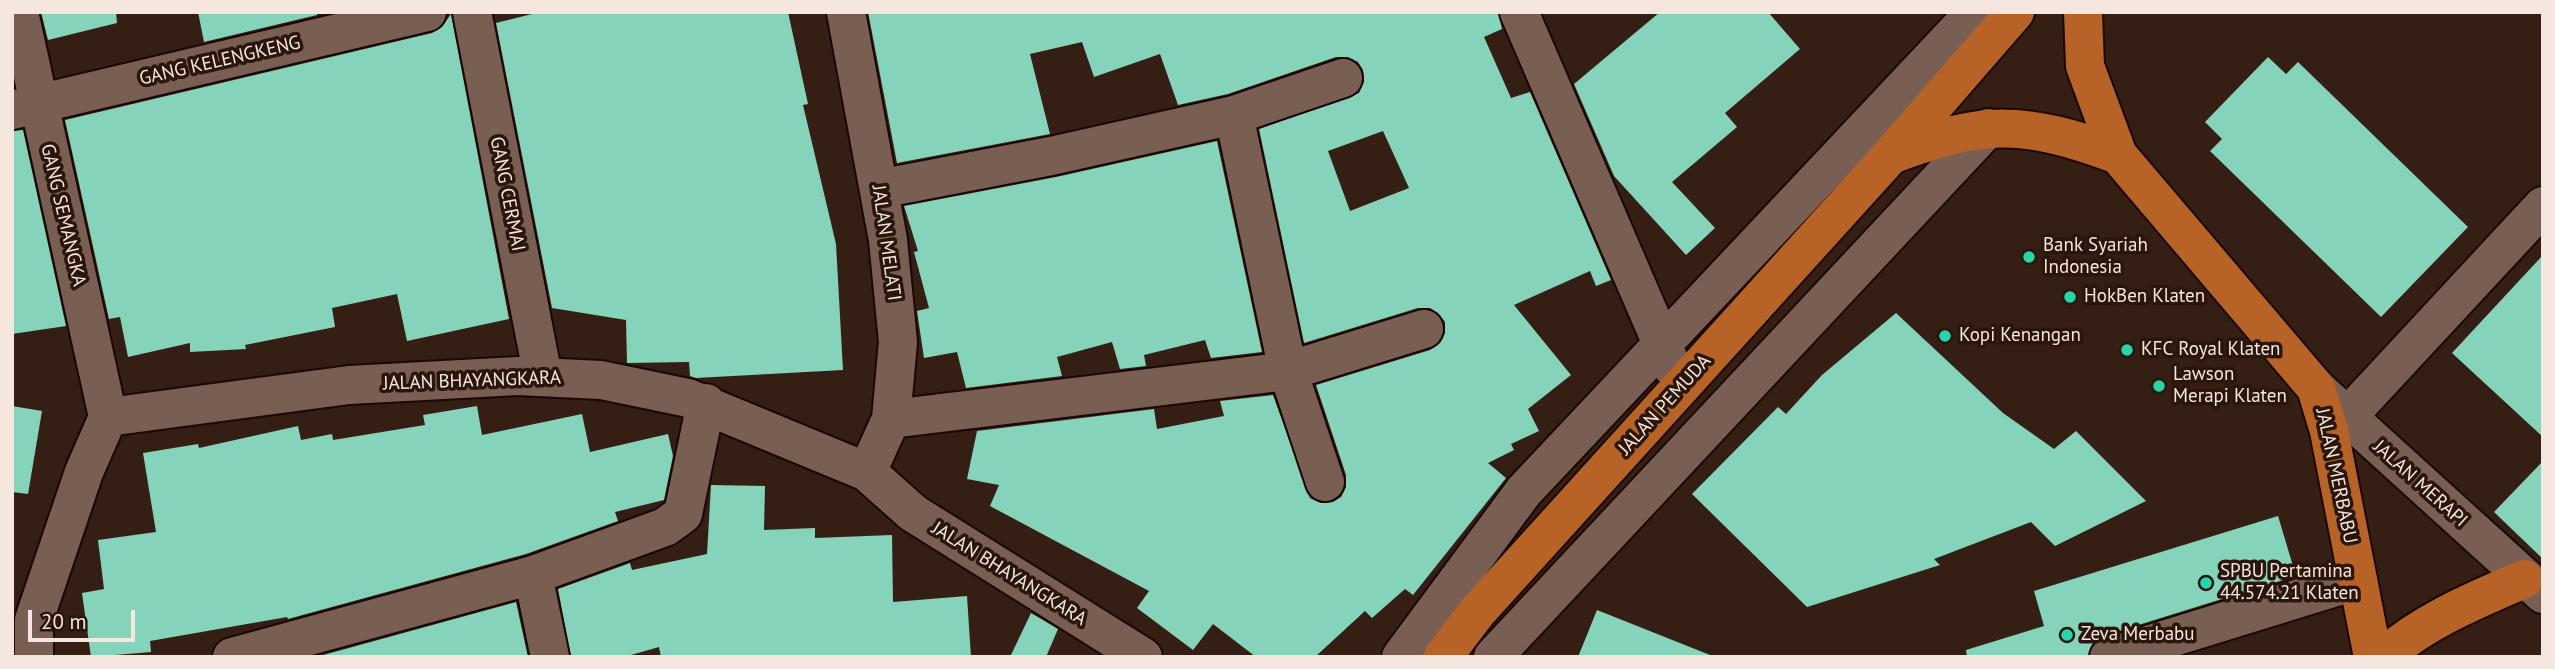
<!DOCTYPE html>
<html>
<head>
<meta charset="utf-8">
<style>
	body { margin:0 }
	#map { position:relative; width:2555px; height:669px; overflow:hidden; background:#351f15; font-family:"PT Sans",sans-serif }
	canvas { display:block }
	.frame { position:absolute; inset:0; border:14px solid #f5e6df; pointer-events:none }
	.scale { position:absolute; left:28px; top:610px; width:107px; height:32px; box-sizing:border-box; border:4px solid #f5e6df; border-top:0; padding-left:9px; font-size:21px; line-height:24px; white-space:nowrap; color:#f5e6df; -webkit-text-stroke:5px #2a160b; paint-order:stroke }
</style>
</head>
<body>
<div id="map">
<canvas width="2555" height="669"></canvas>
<div class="frame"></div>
<div class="scale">20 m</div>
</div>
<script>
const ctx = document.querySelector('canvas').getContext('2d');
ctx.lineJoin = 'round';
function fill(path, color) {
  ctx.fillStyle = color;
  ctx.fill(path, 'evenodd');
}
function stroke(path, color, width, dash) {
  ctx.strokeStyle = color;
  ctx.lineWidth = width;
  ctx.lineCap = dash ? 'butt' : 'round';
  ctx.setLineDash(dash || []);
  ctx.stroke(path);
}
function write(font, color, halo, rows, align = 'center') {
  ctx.font = font + ' "PT Sans",sans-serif';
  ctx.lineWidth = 7;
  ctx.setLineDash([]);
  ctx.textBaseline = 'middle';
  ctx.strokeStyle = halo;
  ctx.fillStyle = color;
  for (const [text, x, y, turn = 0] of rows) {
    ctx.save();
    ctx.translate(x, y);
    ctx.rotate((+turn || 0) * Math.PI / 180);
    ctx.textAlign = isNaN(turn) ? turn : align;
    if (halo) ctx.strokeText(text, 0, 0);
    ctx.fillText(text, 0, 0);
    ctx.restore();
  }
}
fill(new Path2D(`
	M 41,12 L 116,12 L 117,23 L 48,40 Z
	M 198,12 L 317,12 L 317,15 L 204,42 Z
	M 540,12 L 788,12 L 808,104 L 803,105 L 836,244 L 843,370 L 696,378 L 690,376 L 689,362 L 627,363 L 626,320 L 552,308 L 496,23 Z
	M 868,12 L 1498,12 L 1502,29 L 1484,37 L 1511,98 L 1530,92 L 1611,280 L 1596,286 L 1590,271 L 1514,305 L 1571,375 L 1528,409 L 1539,431 L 1511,444 L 1514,450 L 1488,463 L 1506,478 L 1413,595 L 1405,589 L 1372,618 L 1365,611 L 1315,657 L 1256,657 L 1213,624 L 1193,650 L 1137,608 L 1149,591 L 990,506 L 999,485 L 967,479 L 977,431 L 1154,409 L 1157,429 L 1224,416 L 1220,401 L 1273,395 L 1310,498 L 1321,503 L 1333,502 L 1341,497 L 1346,487 L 1346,475 L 1316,385 L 1430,350 L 1440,343 L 1445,333 L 1445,322 L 1438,313 L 1430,308 L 1418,308 L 1304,343 L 1259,129 L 1359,93 L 1364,82 L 1363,70 L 1358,62 L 1348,57 L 1336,57 L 1228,94 L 1178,105 L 1160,54 L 1094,77 L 1082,42 L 1030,54 L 1050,134 L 897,163 ZM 1383,131 L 1409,188 L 1350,211 L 1328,151 Z
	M 1660,12 L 1768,12 L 1800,49 L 1725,113 L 1737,127 L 1672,182 L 1715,228 L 1686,255 L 1614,176 L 1574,84 Z
	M 451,14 L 509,319 L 407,341 L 397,294 L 332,308 L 335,327 L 245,345 L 246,349 L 190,352 L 190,343 L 128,357 L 120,317 L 109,319 L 65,120 L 432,33 L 442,27 Z
	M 2268,57 L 2286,74 L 2298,62 L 2468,227 L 2381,317 L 2210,151 L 2222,139 L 2205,122 Z
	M 23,130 L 66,326 L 12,334 L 12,131 Z
	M 1217,141 L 1262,352 L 1211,358 L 1205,340 L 1144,355 L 1146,366 L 1120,369 L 1112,342 L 1057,357 L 1062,376 L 966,388 L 957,352 L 924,358 L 917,311 L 929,308 L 914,252 L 918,251 L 904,206 L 1056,177 Z
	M 2543,255 L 2543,437 L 2452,353 Z
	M 1896,313 L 2003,413 L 2054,449 L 2076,431 L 2146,501 L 2055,546 L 2031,522 L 1934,559 L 1940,565 L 1807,607 L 1692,494 L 1778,407 L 1786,414 L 1822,375 Z
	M 12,406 L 42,411 L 28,494 L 12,492 Z
	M 477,406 L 482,435 L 582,414 L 590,452 L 668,434 L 673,456 L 664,500 L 615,512 L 618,521 L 526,554 L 288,619 L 287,617 L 150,641 L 151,652 L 91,657 L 82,593 L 104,589 L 98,540 L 156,532 L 143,453 L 198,444 L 199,448 L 298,426 L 301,440 L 332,434 L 333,440 L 425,425 L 423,415 Z
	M 2543,461 L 2543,559 L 2494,512 Z
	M 711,485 L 765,486 L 764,530 L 815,528 L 815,538 L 892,535 L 893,602 L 967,596 L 971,657 L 661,657 L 659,647 L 624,657 L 571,657 L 558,589 L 630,563 L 632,570 L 707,554 Z
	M 2278,516 L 2296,576 L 2103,636 L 2093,643 L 2088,657 L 1967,657 L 1966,650 L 2044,626 L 2034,591 Z
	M 516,602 L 528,657 L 316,657 Z
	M 1597,610 L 1710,655 L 1710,657 L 1578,657 Z
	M 1031,613 L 1058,629 L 1046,657 L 1010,657 Z`), '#86d3bb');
const minor = new Path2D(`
	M 19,12 L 108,417
	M 472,12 L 543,377
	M 846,12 L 888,240 L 898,342 L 891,419 L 867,472
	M 1519,12 L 1672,367
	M 12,110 L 427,12
	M 1234,115 L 1288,371 L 1325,482
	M 879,189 L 1051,156 L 1234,115 L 1343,78
	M 2316,388 L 2543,594
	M 2347,417 L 2543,206
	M 891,419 L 1288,371 L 1424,329
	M 533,575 L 550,657
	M 34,657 L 34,620 L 84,472 L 108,417 L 349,385 L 518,376 L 601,380 L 688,398 L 867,472 L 913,513 L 1143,657
	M 232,657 L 533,575 L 665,527 L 683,514 L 706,403
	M 1401,657 L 1524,491 L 1975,12
	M 1493,657 L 1988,128
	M 2109,657 L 2358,580`);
const major = new Path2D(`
	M 2083,12 L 2085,66 L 2118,155 L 2316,388 L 2329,431 L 2373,657
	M 1894,154 C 1987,119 2026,121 2118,155
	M 1443,657 L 1477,612 L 1890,156 L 2015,12
	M 2383,657 C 2424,621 2475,600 2524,579`);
stroke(minor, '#1b0802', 42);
stroke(major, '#1b0802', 42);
stroke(minor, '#795f53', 38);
stroke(major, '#b76328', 38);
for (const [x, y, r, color] of [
	[2029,257,7,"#27d5ad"],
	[2070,297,7,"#27d5ad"],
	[1945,336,7,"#27d5ad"],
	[2127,350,7,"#27d5ad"],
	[2159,386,7,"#27d5ad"],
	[2206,583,7,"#27d5ad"],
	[2067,635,7,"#27d5ad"]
]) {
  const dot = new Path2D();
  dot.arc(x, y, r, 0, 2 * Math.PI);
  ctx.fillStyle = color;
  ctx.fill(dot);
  stroke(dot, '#2a160b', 2.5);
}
write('19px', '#f5e6df', '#2a160b', [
	["GANG KELENGKENG",220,61,-13],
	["GANG CERMAI",507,194,79],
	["GANG SEMANGKA",63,215,77],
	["JALAN MELATI",886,243,82],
	["JALAN BHAYANGKARA",472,381,-2],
	["JALAN PEMUDA",1665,405,-48],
	["JALAN MERBABU",2336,476,78],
	["JALAN MERAPI",2420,484,42],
	["JALAN BHAYANGKARA",1009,574,32]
]);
write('19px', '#f5e6df', '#2a160b', [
	["Bank Syariah",2043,246],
	["Indonesia",2043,268],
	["HokBen Klaten",2084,297],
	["Kopi Kenangan",1959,336],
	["KFC Royal Klaten",2141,350],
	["Lawson",2173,375],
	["Merapi Klaten",2173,397],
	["SPBU Pertamina",2220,572],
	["44.574.21 Klaten",2220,594],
	["Zeva Merbabu",2081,635]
], 'left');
</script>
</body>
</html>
